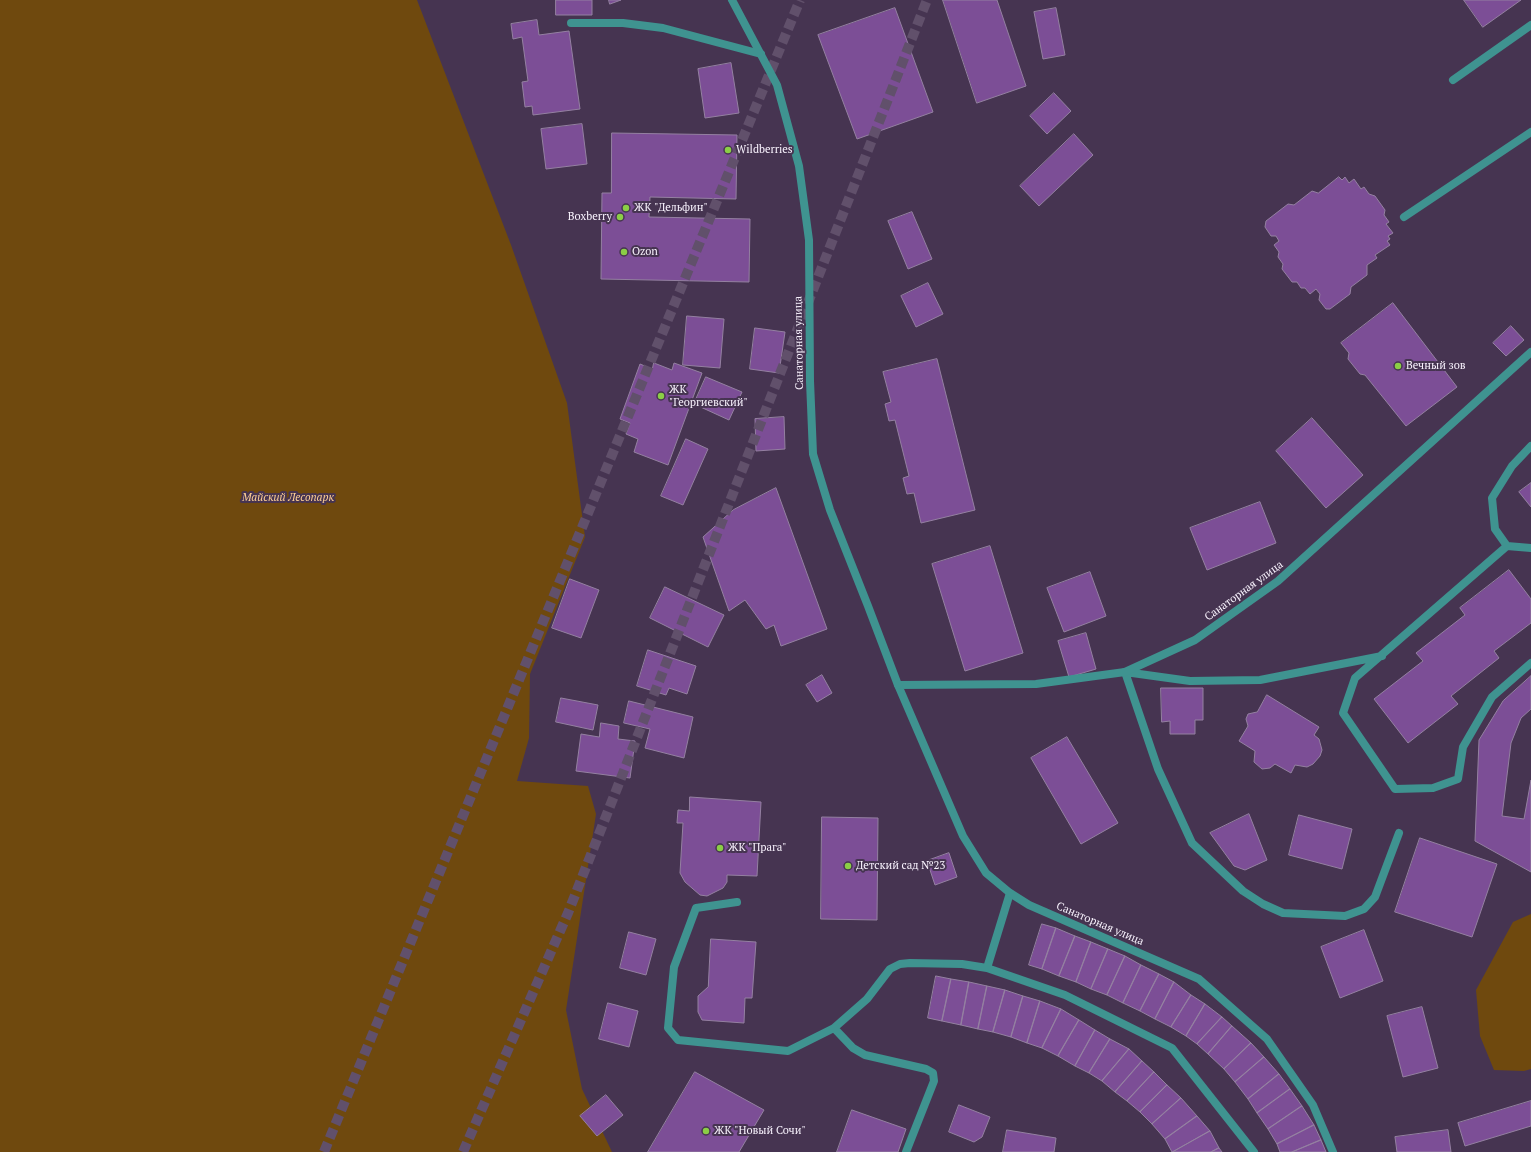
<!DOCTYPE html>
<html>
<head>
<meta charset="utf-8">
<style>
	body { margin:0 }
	canvas { display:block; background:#463451 }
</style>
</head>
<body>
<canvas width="1531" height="1152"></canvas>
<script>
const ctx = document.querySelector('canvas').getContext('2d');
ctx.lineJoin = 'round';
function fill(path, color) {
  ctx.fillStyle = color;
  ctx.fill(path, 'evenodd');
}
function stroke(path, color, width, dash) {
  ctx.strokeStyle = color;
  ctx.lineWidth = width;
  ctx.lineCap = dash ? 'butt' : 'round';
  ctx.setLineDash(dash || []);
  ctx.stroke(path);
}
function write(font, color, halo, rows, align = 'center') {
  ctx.font = font + ' "PT Serif",serif';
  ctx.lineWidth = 4;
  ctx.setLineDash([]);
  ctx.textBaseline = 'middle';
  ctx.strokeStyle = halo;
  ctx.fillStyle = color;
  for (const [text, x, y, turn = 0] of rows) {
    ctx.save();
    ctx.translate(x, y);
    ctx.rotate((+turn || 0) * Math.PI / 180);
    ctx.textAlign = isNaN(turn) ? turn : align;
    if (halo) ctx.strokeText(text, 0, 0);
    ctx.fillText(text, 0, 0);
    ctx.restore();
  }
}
fill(new Path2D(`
	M 0,0 L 417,0 L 511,245 L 567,403 L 585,537 L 530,674 L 529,738 L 517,781 L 588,786 L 596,814 L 566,1010 L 582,1089 L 612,1152 L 0,1152 Z
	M 1531,914 L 1531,1069 L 1524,1071 L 1494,1070 L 1480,1036 L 1476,990 L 1513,922 Z`), '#6f490e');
const building = new Path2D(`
	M 556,0 L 592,0 L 592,15 L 556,15 Z
	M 609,0 L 621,0 L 610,4 Z
	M 943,0 L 997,0 L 1026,86 L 977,103 Z
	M 1464,0 L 1521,0 L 1483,27 Z
	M 895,8 L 933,112 L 857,139 L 818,35 Z
	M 1056,8 L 1065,55 L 1043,59 L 1034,12 Z
	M 537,20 L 539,35 L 569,31 L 580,109 L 533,115 L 532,106 L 525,107 L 522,82 L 528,81 L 522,37 L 513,39 L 511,24 Z
	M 731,63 L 739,113 L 705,118 L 698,69 Z
	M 1054,93 L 1071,111 L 1047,134 L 1030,116 Z
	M 582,124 L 587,164 L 546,169 L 541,129 Z
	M 612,133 L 737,135 L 736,199 L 650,197 L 649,217 L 750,219 L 749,282 L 601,279 L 602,193 L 611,193 Z
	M 1074,134 L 1093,155 L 1039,206 L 1020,186 Z
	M 1339,177 L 1342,180 L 1345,177 L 1349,183 L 1354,179 L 1361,189 L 1364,187 L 1369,194 L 1375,196 L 1385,210 L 1384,215 L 1389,222 L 1386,224 L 1393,233 L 1388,236 L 1390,239 L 1387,241 L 1390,245 L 1375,255 L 1377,258 L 1367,265 L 1367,275 L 1351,287 L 1350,294 L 1330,309 L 1326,309 L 1319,300 L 1320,294 L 1316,289 L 1310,294 L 1305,288 L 1301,288 L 1297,282 L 1292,282 L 1282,269 L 1283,264 L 1278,257 L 1279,252 L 1274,245 L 1279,241 L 1276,236 L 1271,236 L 1265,227 L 1266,221 L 1288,204 L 1294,205 L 1312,191 L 1318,193 Z
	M 912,212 L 932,259 L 908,269 L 888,221 Z
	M 928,283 L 943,314 L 916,327 L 901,296 Z
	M 1393,303 L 1457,387 L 1406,426 L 1365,375 L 1360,374 L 1348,359 L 1349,353 L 1341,343 Z
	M 687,316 L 724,319 L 720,368 L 683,365 Z
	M 1511,326 L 1524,340 L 1506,356 L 1493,343 Z
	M 755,328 L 785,332 L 779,373 L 750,369 Z
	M 937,359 L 975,510 L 921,523 L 914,493 L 907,494 L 903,478 L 909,476 L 895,420 L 889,421 L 885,404 L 891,402 L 883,372 Z
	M 654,363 L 672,370 L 674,363 L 702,373 L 668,465 L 634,452 L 638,439 L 626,434 L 630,423 L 620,419 L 640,364 L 652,369 Z
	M 706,377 L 742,392 L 729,420 L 694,404 Z
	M 784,417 L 785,449 L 756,451 L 755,419 Z
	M 1312,418 L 1363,475 L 1326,508 L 1276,451 Z
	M 686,439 L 708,449 L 683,505 L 661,496 Z
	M 1531,483 L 1531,507 L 1519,492 Z
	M 776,488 L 827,629 L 781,646 L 774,625 L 766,629 L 745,600 L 729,611 L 703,537 L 733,510 Z
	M 1260,502 L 1276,543 L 1207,570 L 1190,528 Z
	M 990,546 L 1023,653 L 965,671 L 932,564 Z
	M 1509,570 L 1531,599 L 1531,623 L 1494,651 L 1499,658 L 1451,696 L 1458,704 L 1408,743 L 1374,699 L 1423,661 L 1416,653 L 1465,615 L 1460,608 Z
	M 1090,572 L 1106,616 L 1064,632 L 1047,588 Z
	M 570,579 L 599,590 L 581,638 L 552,628 Z
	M 665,587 L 724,615 L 708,647 L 650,618 Z
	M 1086,633 L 1096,669 L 1069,677 L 1058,641 Z
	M 648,650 L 696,666 L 687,694 L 669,688 L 666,695 L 637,686 Z
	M 822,675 L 832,693 L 817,702 L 806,685 Z
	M 1531,676 L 1531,709 L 1521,718 L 1511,743 L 1502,816 L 1524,819 L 1531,780 L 1531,872 L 1475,841 L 1479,740 L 1503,701 Z
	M 1161,688 L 1203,688 L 1203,720 L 1195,720 L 1195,734 L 1170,734 L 1170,721 L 1162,722 Z
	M 1267,695 L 1319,727 L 1314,735 L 1319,739 L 1322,750 L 1320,756 L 1313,764 L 1307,767 L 1295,765 L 1291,773 L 1275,764 L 1270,768 L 1262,769 L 1254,762 L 1255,751 L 1239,741 L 1248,726 L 1246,719 L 1248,714 L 1257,712 Z
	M 561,698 L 598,705 L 593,730 L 556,722 Z
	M 629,701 L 693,717 L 684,758 L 645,748 L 650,729 L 624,723 Z
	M 601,723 L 619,726 L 618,739 L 635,741 L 630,778 L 576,771 L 581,734 L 599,737 Z
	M 1067,737 L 1118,823 L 1081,844 L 1031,758 Z
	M 690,797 L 761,802 L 757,876 L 727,875 L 727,882 L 723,888 L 707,896 L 700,895 L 685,882 L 680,873 L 683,823 L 677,823 L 678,810 L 689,811 Z
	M 1249,814 L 1267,860 L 1245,870 L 1234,866 L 1210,833 Z
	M 1299,815 L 1352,829 L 1342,869 L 1289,855 Z
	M 822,817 L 878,818 L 877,920 L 821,919 Z
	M 1420,838 L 1497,864 L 1472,937 L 1395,912 Z
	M 949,853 L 957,877 L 935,885 L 927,861 Z
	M 1042,924 L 1056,928 L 1042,969 L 1029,965 Z
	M 1056,928 L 1075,936 L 1059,976 L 1042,969 Z
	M 1364,930 L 1383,981 L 1340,998 L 1321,947 Z
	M 629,932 L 656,939 L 646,975 L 620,968 Z
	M 1075,936 L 1091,942 L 1076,982 L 1059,976 Z
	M 711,939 L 756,942 L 752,998 L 745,998 L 744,1023 L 702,1020 L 698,1012 L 698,996 L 708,987 Z
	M 1091,942 L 1108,949 L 1091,989 L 1076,982 Z
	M 1108,949 L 1125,956 L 1107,995 L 1091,989 Z
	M 1125,956 L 1141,965 L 1123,1003 L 1107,995 Z
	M 1141,965 L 1159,974 L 1140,1011 L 1123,1003 Z
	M 1159,974 L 1174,982 L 1155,1019 L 1140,1011 Z
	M 936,976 L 951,979 L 942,1021 L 928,1018 Z
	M 951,979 L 969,982 L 961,1025 L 942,1021 Z
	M 969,982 L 987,986 L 978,1029 L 961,1025 Z
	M 1174,982 L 1191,995 L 1171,1027 L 1155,1019 Z
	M 987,986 L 1005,990 L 993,1032 L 978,1029 Z
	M 1005,990 L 1023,996 L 1011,1037 L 993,1032 Z
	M 1191,995 L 1205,1004 L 1186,1036 L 1171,1027 Z
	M 1023,996 L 1040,1001 L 1027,1043 L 1011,1037 Z
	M 1040,1001 L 1061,1009 L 1042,1048 L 1027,1043 Z
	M 608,1003 L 638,1011 L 629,1047 L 599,1039 Z
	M 1205,1004 L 1222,1017 L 1197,1044 L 1186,1036 Z
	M 1422,1007 L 1438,1068 L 1403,1077 L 1387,1016 Z
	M 1061,1009 L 1079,1020 L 1058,1056 L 1042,1048 Z
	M 1222,1017 L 1232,1026 L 1208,1054 L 1197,1044 Z
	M 1079,1020 L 1095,1030 L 1075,1066 L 1058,1056 Z
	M 1232,1026 L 1251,1043 L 1224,1069 L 1208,1054 Z
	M 1095,1030 L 1110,1039 L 1089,1073 L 1075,1066 Z
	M 1110,1039 L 1129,1049 L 1102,1081 L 1089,1073 Z
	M 1251,1043 L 1264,1057 L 1235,1082 L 1224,1069 Z
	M 1129,1049 L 1142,1061 L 1115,1092 L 1102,1081 Z
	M 1264,1057 L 1279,1074 L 1248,1099 L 1235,1082 Z
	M 1142,1061 L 1154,1072 L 1127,1101 L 1115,1092 Z
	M 695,1072 L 764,1110 L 739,1152 L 648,1152 Z
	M 1154,1072 L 1167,1085 L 1140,1112 L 1127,1101 Z
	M 1279,1074 L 1290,1089 L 1257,1113 L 1248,1099 Z
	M 1167,1085 L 1181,1098 L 1152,1124 L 1140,1112 Z
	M 1290,1089 L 1302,1106 L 1268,1129 L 1257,1113 Z
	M 606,1095 L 623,1115 L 597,1136 L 580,1116 Z
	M 1181,1098 L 1197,1116 L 1165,1139 L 1152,1124 Z
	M 1531,1101 L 1531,1126 L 1465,1146 L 1458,1123 Z
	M 959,1105 L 990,1117 L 982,1137 L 974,1142 L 949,1132 Z
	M 1302,1106 L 1314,1125 L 1277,1144 L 1268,1129 Z
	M 852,1110 L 906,1129 L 898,1152 L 837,1152 Z
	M 1197,1116 L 1210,1131 L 1172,1152 L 1165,1139 Z
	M 1314,1125 L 1321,1140 L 1292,1152 L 1280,1152 L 1277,1144 Z
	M 1007,1130 L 1056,1138 L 1054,1152 L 1003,1152 Z
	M 1448,1130 L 1451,1152 L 1397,1152 L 1395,1137 Z
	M 1210,1131 L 1219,1148 L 1211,1152 L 1173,1152 Z
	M 1321,1140 L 1326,1152 L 1292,1152 Z
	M 1219,1148 L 1222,1152 L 1211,1152 Z`);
fill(building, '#7c4e96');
stroke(building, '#9480a1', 1);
stroke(new Path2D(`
	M 324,1152 L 800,0
	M 463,1152 L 568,913 L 927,0`), '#61506b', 10, [10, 5]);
stroke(new Path2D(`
	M 571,23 L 623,23 L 663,28 L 761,54
	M 1404,217 L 1531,132
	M 1507,546 L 1495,529 L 1492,498 L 1512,466 L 1531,446
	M 1531,548 L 1507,546 L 1355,678 L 1343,713 L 1395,789 L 1433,788 L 1458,779 L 1463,747 L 1492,697 L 1531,663
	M 1382,656 L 1260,680 L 1190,681 L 1125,672 L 1158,769 L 1192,843 L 1243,891 L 1263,904 L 1283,913 L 1345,916 L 1364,909 L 1375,897 L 1399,833
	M 737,902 L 696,908 L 674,967 L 668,1028 L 678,1040 L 788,1051 L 834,1028 L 867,999 L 890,969 L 900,964 L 910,963 L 962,964 L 987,968 L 1065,995 L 1172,1048 L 1254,1152
	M 987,968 L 1010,893
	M 834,1028 L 853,1048 L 865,1055 L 926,1069 L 933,1073 L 934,1081 L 906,1152`), '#3f9390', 8);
stroke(new Path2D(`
	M 1453,80 L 1531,25
	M 1333,1152 L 1313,1105 L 1267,1039 L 1199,979 L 1029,905 L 1010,893 L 986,873 L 963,836 L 898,685 L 1036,684 L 1125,672 L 1195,640 L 1278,581 L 1531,352`), '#3f9390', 8);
stroke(new Path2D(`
	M 732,0 L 777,85 L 799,166 L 809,240 L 810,381 L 813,454 L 830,510 L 868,606 L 898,685`), '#3f9390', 8);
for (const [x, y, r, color] of [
	[728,150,4,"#8bce46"],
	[626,208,4,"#8bce46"],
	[620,217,4,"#8bce46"],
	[624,252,4,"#8bce46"],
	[1398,366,4,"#8bce46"],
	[661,396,4,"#8bce46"],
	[720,848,4,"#8bce46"],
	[848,866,4,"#8bce46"],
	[706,1131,4,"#8bce46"]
]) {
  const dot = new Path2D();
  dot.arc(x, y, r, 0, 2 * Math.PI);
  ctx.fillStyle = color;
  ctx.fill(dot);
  stroke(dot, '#463451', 1.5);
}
write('11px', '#f8f2fd', '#463451', [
	["Wildberries",736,150],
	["ЖК \"Дельфин\"",634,208],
	["Boxberry",612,217,"right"],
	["Ozon",632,252],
	["Вечный зов",1406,366],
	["ЖК",669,390],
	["\"Георгиевский\"",669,403],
	["ЖК \"Прага\"",728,848],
	["Детский сад №23",856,866],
	["ЖК \"Новый Сочи\"",714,1131]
], 'left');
write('11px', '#f8f2fd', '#463451', [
	["Санаторная улица",799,343,-91],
	["Санаторная улица",1244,591,-36],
	["Санаторная улица",1100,924,23]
]);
write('italic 11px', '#fdcf95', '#463451', [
	["Майский Лесопарк",288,498]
]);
</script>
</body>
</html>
